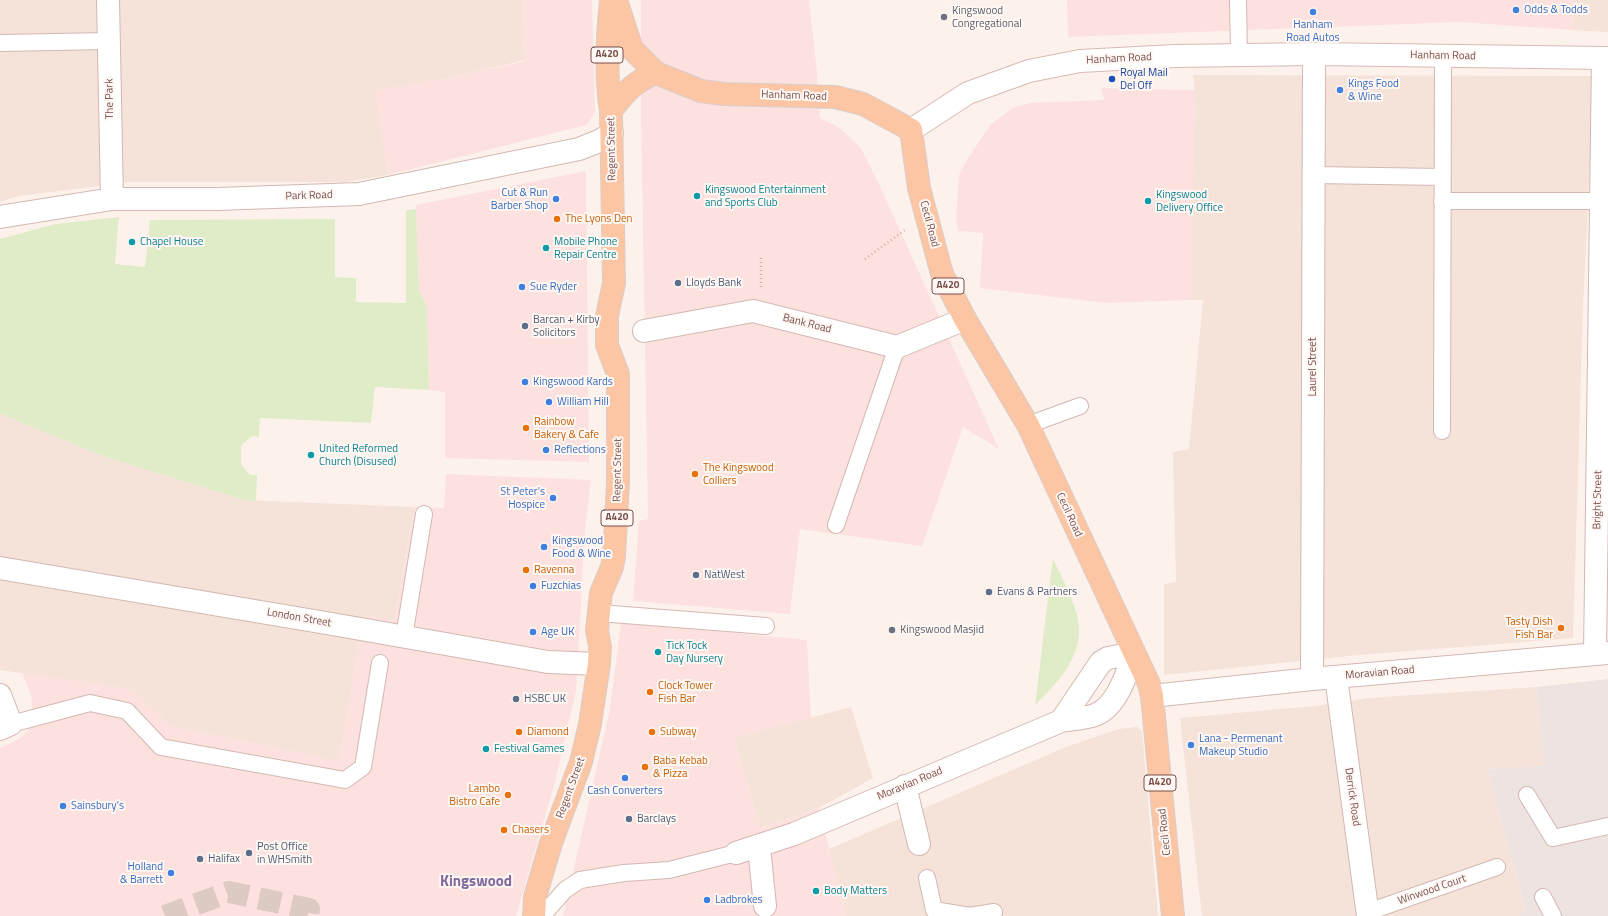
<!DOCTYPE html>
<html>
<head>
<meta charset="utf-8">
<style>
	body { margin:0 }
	canvas { display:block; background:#fdf2eb }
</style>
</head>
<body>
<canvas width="1608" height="916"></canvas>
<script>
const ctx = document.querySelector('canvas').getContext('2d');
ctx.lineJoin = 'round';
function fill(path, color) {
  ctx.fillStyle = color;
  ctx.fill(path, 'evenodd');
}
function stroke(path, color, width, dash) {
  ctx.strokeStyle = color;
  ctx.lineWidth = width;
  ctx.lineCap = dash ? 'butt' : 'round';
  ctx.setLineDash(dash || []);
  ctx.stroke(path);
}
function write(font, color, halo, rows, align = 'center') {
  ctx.font = font + ' "Titillium Web",sans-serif';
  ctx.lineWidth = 4;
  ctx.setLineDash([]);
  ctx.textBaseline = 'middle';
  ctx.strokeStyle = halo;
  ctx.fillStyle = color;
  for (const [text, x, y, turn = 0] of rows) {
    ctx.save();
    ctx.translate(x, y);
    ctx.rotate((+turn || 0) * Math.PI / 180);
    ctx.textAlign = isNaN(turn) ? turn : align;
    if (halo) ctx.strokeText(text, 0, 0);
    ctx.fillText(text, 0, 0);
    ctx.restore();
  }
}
fill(new Path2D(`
	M 0,0 L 523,0 L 525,60 L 450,78 L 376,90 L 388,175 L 346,182 L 132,182 L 18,196 L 0,202 Z
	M 1573,0 L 1608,0 L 1608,32 L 1572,30 Z
	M 1193,75 L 1594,76 L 1583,308 L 1573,638 L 1348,656 L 1164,675 L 1164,584 L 1176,582 L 1173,452 L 1189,449 L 1203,300 L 1191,300 L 1190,292 L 1195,90 Z
	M 0,414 L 103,456 L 244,500 L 414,507 L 394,621 L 364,615 L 339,761 L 171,726 L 131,689 L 0,670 Z
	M 1536,687 L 1544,766 L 1487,769 L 1526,912 L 1518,916 L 1202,916 L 1180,718 L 1315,706 L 1368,698 Z
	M 851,707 L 873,778 L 819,808 L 760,828 L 734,738 Z
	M 1137,727 L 1142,730 L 1158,916 L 846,916 L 829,849 L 1066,747 L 1118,729 Z`), '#f5e2d9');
fill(new Path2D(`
	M 523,0 L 592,0 L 595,112 L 587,125 L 388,175 L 375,90 L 450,78 L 525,61 Z
	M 641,0 L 809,0 L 817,72 L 820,118 L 840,128 L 861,148 L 879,184 L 999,449 L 963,427 L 922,546 L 800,529 L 790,614 L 633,601 L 639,521 L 648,519 L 641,114 Z
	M 1067,0 L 1573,0 L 1572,30 L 1459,22 L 1068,37 Z
	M 1101,88 L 1195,90 L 1191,300 L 1105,303 L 980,288 L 983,233 L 958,231 L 956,218 L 959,175 L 968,158 L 991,124 L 1014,107 L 1030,103 L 1104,100 Z
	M 586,171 L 589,462 L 445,458 L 445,392 L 429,390 L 427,307 L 419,291 L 416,205 Z
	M 446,474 L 591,480 L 585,531 L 576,691 L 554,786 L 516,916 L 0,916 L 0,748 L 19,739 L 28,731 L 32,709 L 31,695 L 22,673 L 131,689 L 171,726 L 339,761 L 364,615 L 394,621 L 414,507 L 444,508 Z
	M 621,622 L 807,640 L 811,718 L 734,738 L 760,828 L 819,808 L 846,916 L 563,916 L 610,709 Z`), '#fde1df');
fill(new Path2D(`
	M 1608,679 L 1608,916 L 1518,916 L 1526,911 L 1487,769 L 1544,766 L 1536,687 Z`), '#ede3e1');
fill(new Path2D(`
	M 416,209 L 419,291 L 427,307 L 429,390 L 375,387 L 371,423 L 260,418 L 259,437 L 252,436 L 241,446 L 241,464 L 250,475 L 257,475 L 256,501 L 244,500 L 103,456 L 0,414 L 0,239 L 55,224 L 119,217 L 115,264 L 145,267 L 150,220 L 335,219 L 335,277 L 356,278 L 356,302 L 406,303 L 406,210 Z
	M 1053,558 C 1061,576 1072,595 1077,615 C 1087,652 1060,681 1035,705 Z`), '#e0ecc8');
stroke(new Path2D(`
	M 165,916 L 229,892 L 309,909 L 308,916`), '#dccac3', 22, [22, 11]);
const lane = new Path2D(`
	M 1238,0 L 1239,55
	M 0,43 L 109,41
	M 1313,175 L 1442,177
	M 1442,201 L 1608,201
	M 1028,425 L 1080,406
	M 1442,431 L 1443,56
	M 836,525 L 897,347
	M 599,613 L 766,626
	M 404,637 L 424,514
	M 11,724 L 90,703 L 127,711 L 161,747 L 345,780 L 363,767 L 380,663
	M 1527,795 L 1553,838 L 1608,826
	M 927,878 L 934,910 L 970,916
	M 1543,897 L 1553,916
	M 1368,912 L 1497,867
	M 542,916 L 565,890 L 580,880 L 624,873 L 669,870 L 736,853
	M 970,916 L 994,912`);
const street = new Path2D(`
	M 108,0 L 112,199
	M 0,217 L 112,199 L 217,199 L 359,194 L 579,149 L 599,141 L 612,133
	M 644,331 L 753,311 L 897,347 L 965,319
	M 0,568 L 332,624 L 548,662 L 599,664
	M 1595,654 L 1603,58
	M 1336,677 L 1368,916
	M 1312,679 L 1314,54
	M 0,695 L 11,724 L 0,729
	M 1152,696 L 1312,679 L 1608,653
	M 1061,721 L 1101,662 L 1108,658 L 1134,653
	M 905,786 L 919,844
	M 759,847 L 765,906
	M 736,853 L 794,834 L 1061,721 C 1072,719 1084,719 1095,715 C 1117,707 1127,673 1134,653`);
const secondary = new Path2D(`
	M 911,130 L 968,93 L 1029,71 L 1080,61 L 1175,56 L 1314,54 L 1608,58`);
const primary = new Path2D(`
	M 616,0 L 632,49 L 656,73 L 701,91 L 724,94 L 835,97 L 863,104 L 911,130 L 919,188 L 942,274 L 965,319 L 1028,425 L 1149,684 L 1152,696 L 1173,916
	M 611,111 C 624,93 635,81 656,73
	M 534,916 L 535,897 L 551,843 L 581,762 L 590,724 L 599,664 L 600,647 L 597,630 L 601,593 L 612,567 L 614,556 L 618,483 L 618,374 L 607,345 L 607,316 L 614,283 L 611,111 C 605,74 607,37 611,0`);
stroke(lane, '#d3b8b2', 18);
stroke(street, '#d3b8b2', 24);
stroke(secondary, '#d8bab2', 24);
stroke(primary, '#dacecd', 24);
stroke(new Path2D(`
	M 761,258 L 761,288
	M 865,259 L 905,230`), '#daaca4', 2.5, [1, 3]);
stroke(lane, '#fff', 16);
stroke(street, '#fff', 22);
stroke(secondary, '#fff', 22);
stroke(primary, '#fcc5a3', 22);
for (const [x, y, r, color] of [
	[1516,10,4,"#3f7fe0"],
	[1313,12,4,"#3f7fe0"],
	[944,17,4,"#6b7280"],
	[1112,79,4,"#1a4fb4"],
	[1340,90,4,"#3f7fe0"],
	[697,196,4,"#0f9aa8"],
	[556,199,4,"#3f7fe0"],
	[1148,201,4,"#0f9aa8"],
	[557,219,4,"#e8710a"],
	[132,242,4,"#0f9aa8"],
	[546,248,4,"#0f9aa8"],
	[678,283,4,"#5c6f8a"],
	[522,287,4,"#3f7fe0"],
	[525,326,4,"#5c6f8a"],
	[525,382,4,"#3f7fe0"],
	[549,402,4,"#3f7fe0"],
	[526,428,4,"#e8710a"],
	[546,450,4,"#3f7fe0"],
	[311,455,4,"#0f9aa8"],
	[695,474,4,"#e8710a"],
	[553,498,4,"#3f7fe0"],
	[544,547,4,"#3f7fe0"],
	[526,570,4,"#e8710a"],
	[696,575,4,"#5c6f8a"],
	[533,586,4,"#3f7fe0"],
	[989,592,4,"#5c6f8a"],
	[1561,628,4,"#e8710a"],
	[892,630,4,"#6b7280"],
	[533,632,4,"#3f7fe0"],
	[658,652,4,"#0f9aa8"],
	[650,692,4,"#e8710a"],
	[516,699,4,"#5c6f8a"],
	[519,732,4,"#e8710a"],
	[652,732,4,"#e8710a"],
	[1191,745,4,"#3f7fe0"],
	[486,749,4,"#0f9aa8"],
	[645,767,4,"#e8710a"],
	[625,778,4,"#3f7fe0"],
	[508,795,4,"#e8710a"],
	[63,806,4,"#3f7fe0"],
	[629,819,4,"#5c6f8a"],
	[504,830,4,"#e8710a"],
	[249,853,4,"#5c6f8a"],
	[200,859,4,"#5c6f8a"],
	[171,873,4,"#3f7fe0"],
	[816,891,4,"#0f9aa8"],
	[707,900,4,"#3f7fe0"]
]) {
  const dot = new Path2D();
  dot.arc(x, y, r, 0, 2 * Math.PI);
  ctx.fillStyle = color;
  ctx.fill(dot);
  stroke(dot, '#fff7f3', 1.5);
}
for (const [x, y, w] of [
	[607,55,32],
	[948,286,32],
	[617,518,32],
	[1160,783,32]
]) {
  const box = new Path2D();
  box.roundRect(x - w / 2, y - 8, w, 16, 3);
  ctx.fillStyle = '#fff7f3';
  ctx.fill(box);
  stroke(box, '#7a514c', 1);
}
write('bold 10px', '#7a514c', null, [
	["A420",607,55],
	["A420",948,286],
	["A420",617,518],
	["A420",1160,783]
]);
write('11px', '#366cbe', '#fff7f3', [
	["Odds & Todds",1524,10],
	["Hanham",1313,25,"center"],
	["Road Autos",1313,38,"center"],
	["Kings Food",1348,84],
	["& Wine",1348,97],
	["Cut & Run",548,193,"right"],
	["Barber Shop",548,206,"right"],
	["Sue Ryder",530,287],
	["Kingswood Kards",533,382],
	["William Hill",557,402],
	["Reflections",554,450],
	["St Peter's",545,492,"right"],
	["Hospice",545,505,"right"],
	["Kingswood",552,541],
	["Food & Wine",552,554],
	["Fuzchias",541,586],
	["Age UK",541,632],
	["Lana - Permenant",1199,739],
	["Makeup Studio",1199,752],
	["Cash Converters",625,791,"center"],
	["Sainsbury's",71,806],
	["Holland",163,867,"right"],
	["& Barrett",163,880,"right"],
	["Ladbrokes",715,900]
], 'left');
write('11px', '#5b616d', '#fff7f3', [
	["Kingswood",952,11],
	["Congregational",952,24],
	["Kingswood Masjid",900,630]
], 'left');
write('11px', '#7a514c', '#fff7f3', [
	["Hanham Road",1443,56,1],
	["Hanham Road",1119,59,-3],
	["Hanham Road",794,96,2],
	["The Park",110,99,-91],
	["Regent Street",612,149,-91],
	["Park Road",309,196,-2],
	["Cecil Road",929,224,75],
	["Bank Road",807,324,14],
	["Laurel Street",1313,367,-90],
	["Regent Street",618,470,-89],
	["Bright Street",1598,500,-89],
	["Cecil Road",1069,515,65],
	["London Street",299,618,10],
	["Moravian Road",1380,673,-5],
	["Moravian Road",910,784,-23],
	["Regent Street",571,788,-70],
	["Derrick Road",1352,797,82],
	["Cecil Road",1165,832,-96],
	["Winwood Court",1432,890,-19]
]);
write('11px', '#164399', '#fff7f3', [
	["Royal Mail",1120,73],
	["Del Off",1120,86]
], 'left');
write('11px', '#0d838f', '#fff7f3', [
	["Kingswood Entertainment",705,190],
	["and Sports Club",705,203],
	["Kingswood",1156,195],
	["Delivery Office",1156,208],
	["Chapel House",140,242],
	["Mobile Phone",554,242],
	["Repair Centre",554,255],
	["United Reformed",319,449],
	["Church (Disused)",319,462],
	["Tick Tock",666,646],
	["Day Nursery",666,659],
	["Festival Games",494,749],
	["Body Matters",824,891]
], 'left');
write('11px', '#c56008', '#fff7f3', [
	["The Lyons Den",565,219],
	["Rainbow",534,422],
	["Bakery & Cafe",534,435],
	["The Kingswood",703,468],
	["Colliers",703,481],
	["Ravenna",534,570],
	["Tasty Dish",1553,622,"right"],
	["Fish Bar",1553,635,"right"],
	["Clock Tower",658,686],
	["Fish Bar",658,699],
	["Diamond",527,732],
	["Subway",660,732],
	["Baba Kebab",653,761],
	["& Pizza",653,774],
	["Lambo",500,789,"right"],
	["Bistro Cafe",500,802,"right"],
	["Chasers",512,830]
], 'left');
write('11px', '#4e5e75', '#fff7f3', [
	["Lloyds Bank",686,283],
	["Barcan + Kirby",533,320],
	["Solicitors",533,333],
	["NatWest",704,575],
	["Evans & Partners",997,592],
	["HSBC UK",524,699],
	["Barclays",637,819],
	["Post Office",257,847],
	["in WHSmith",257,860],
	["Halifax",208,859]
], 'left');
write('bold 15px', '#7f699d', '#fff7f3', [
	["Kingswood",476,882]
]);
</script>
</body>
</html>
